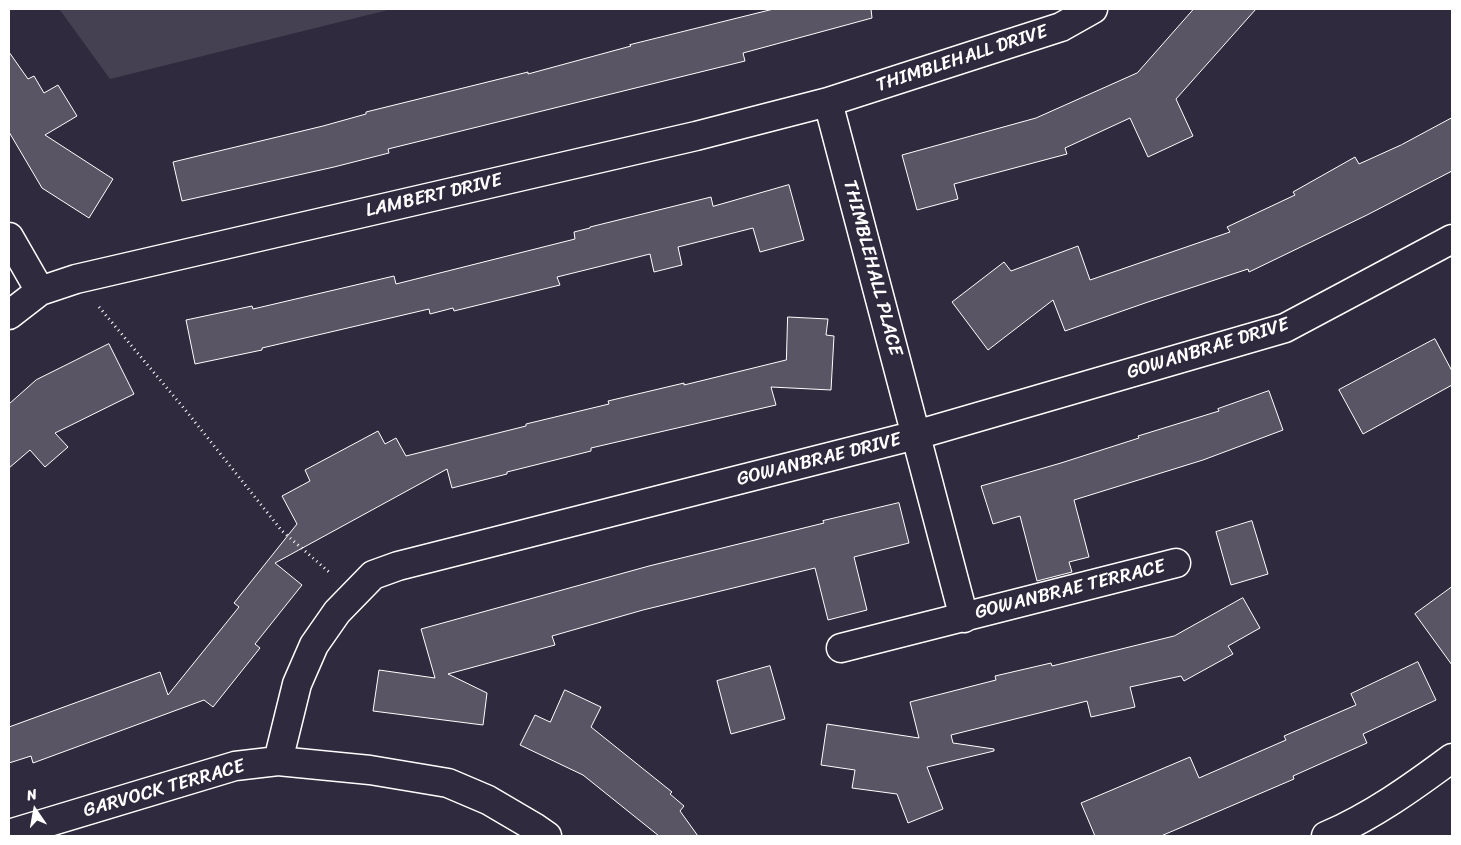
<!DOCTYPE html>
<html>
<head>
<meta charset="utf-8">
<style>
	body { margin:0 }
	#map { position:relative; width:1461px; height:845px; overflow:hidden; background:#2f2a3d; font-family:Sriracha,sans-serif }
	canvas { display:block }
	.frame { position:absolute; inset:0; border:10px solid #fff; pointer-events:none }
	.north { position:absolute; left:10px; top:785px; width:50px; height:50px; -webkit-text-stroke:4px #2f2a3d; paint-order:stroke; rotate:348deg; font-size:14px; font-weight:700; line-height:20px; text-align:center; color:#fff }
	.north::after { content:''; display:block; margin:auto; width:18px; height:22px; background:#fff; clip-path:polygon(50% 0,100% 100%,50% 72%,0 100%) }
</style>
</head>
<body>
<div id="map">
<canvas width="1461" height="845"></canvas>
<div class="frame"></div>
<div class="north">N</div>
</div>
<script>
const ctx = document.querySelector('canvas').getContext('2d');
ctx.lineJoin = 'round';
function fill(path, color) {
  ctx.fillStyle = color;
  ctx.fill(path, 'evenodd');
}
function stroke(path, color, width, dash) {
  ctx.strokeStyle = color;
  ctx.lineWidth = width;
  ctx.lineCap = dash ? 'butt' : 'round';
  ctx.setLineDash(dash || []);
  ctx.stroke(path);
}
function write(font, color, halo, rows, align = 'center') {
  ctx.font = font + ' Sriracha,sans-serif';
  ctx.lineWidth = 4;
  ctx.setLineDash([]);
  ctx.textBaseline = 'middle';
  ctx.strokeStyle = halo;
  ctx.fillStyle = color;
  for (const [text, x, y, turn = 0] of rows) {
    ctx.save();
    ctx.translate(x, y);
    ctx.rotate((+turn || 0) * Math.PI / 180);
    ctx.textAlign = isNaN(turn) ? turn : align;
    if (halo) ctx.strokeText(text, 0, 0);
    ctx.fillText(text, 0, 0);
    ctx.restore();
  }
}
fill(new Path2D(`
	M 62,9 L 392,9 L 110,79 L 60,10 Z`), '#464152');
const building = new Path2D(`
	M 774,9 L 871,9 L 872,18 L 743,53 L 745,61 L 388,149 L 389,153 L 334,167 L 182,201 L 173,162 L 323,126 L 366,114 L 366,112 L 528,72 L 528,74 L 631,46 L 630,45 Z
	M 1194,9 L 1256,9 L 1176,99 L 1193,136 L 1148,157 L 1130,118 L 1065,148 L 1067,154 L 954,184 L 958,199 L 917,210 L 902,155 L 1036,118 L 1137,73 Z
	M 9,52 L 28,79 L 34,76 L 44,93 L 58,85 L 77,116 L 45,135 L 113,179 L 89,218 L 42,188 L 9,132 Z
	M 1452,118 L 1452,171 L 1367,215 L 1249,272 L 1248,269 L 1148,302 L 1065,331 L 1053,300 L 988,350 L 952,302 L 1004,262 L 1011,271 L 1078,246 L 1090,280 L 1230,232 L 1227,227 L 1295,195 L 1293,192 L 1355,157 L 1359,164 L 1401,145 Z
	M 789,185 L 804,240 L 760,252 L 753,228 L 678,247 L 682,265 L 654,272 L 650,254 L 557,277 L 560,285 L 454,311 L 453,308 L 430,314 L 429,309 L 262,348 L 262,350 L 195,364 L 186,320 L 252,306 L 253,309 L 394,276 L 396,284 L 575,239 L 574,232 L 590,228 L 590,227 L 711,197 L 713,206 Z
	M 788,317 L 828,319 L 826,335 L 834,336 L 831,390 L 771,387 L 776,405 L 591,448 L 591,451 L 507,472 L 507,474 L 452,488 L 447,469 L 275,563 L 302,585 L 255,644 L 260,648 L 213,707 L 204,700 L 33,763 L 31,756 L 9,763 L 9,727 L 160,672 L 168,695 L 239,607 L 234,603 L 297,524 L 282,496 L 310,481 L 305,470 L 378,431 L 385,444 L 396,438 L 406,456 L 526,426 L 526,424 L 609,404 L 608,401 L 684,383 L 684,385 L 786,360 Z
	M 1435,339 L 1452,371 L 1452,385 L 1363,434 L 1339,390 Z
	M 109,344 L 134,394 L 55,433 L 68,447 L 45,467 L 30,450 L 9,468 L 9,404 L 36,380 Z
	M 1269,391 L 1283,430 L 1203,460 L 1074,500 L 1089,557 L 1069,562 L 1072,572 L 1037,581 L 1020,516 L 993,524 L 981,486 L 1061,463 L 1139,438 L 1138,436 L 1219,411 L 1218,409 Z
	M 899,503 L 909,543 L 854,557 L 867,610 L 828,620 L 815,568 L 643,610 L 552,636 L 555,645 L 448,674 L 487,693 L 483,725 L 373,711 L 379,670 L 435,678 L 421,629 L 649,566 L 824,523 L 823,521 Z
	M 1252,521 L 1268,574 L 1231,585 L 1216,532 Z
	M 1452,587 L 1452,665 L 1415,614 Z
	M 1243,598 L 1260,628 L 1228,646 L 1233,654 L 1184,681 L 1181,676 L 1130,687 L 1135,707 L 1091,717 L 1087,701 L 951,735 L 953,743 L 994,749 L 994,751 L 927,767 L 943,809 L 908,823 L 897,794 L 852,788 L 855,770 L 821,765 L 827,724 L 919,738 L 910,702 L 996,680 L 995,676 L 1051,663 L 1052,666 L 1174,636 Z
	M 1418,662 L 1436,700 L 1363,734 L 1367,743 L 1293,776 L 1294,779 L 1161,836 L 1095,836 L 1081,803 L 1190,757 L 1199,778 L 1286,740 L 1284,736 L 1356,705 L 1351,694 Z
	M 770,666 L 785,719 L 731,734 L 717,681 Z
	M 565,690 L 601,707 L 591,727 L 672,792 L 670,794 L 684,806 L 680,811 L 698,836 L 659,836 L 583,775 L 520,745 L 535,715 L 550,722 Z`);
fill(building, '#595564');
stroke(building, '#fff', 1);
const minor = new Path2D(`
	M 828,102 L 964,618
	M 9,237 L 40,291
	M 9,315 L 40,291 L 76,279 L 696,136 L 828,102 L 1061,27 L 1093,9
	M 841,648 L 1176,563
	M 278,761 L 297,684 L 314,645 L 337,612 L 373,575 L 398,566 L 916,435 L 1285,328 L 1452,239
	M 9,834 L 235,766 L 278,761 L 370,770 L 448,783 L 488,800 L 534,827 L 547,836
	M 1326,836 C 1371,817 1413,787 1452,758`);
stroke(minor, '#fff', 31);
stroke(new Path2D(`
	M 99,307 L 187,412 L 282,531 L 329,572`), '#fff', 3, [1, 4]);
stroke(minor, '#2f2a3d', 28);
write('19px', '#fff', '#2f2a3d', [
	["THIMBLEHALL DRIVE",962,59,-18],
	["LAMBERT DRIVE",434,196,-13],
	["THIMBLEHALL PLACE",872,268,75],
	["GOWANBRAE DRIVE",1208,349,-17],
	["GOWANBRAE DRIVE",819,460,-14],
	["GOWANBRAE TERRACE",1070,590,-14],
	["GARVOCK TERRACE",164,789,-16]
]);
</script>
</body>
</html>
